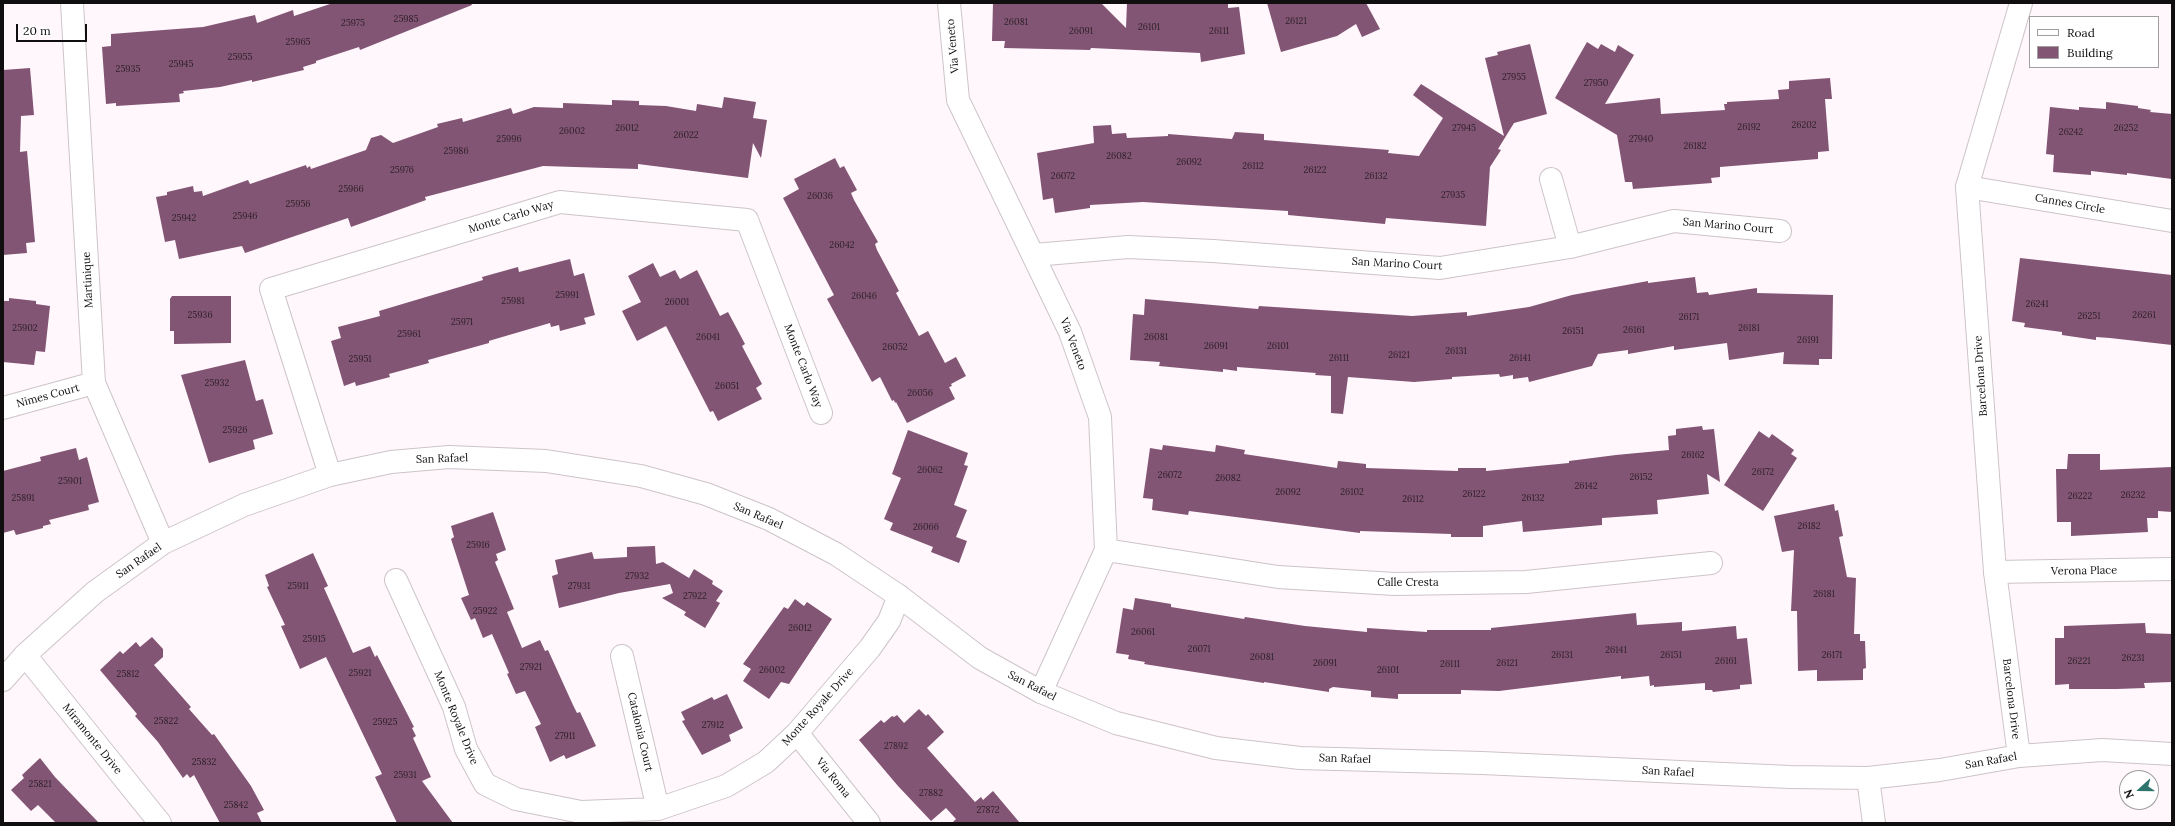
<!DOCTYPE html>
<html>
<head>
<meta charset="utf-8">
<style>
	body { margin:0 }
	#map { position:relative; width:2175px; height:826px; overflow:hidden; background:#fff7fc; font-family:Lora,serif }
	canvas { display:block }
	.frame { position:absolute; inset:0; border:4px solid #110e10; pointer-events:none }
	.legend { position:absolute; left:2029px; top:16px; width:130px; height:52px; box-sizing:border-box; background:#fff; border:1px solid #a09f9f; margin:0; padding:5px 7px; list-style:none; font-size:12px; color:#110e10 }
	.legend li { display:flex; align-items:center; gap:8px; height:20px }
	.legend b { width:20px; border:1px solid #a09f9f }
	.north { position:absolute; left:2119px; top:770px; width:40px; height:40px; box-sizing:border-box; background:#fff; border:1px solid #a09f9f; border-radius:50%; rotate:249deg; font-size:11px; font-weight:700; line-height:16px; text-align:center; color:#110e10 }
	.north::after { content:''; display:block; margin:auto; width:14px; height:18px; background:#2c746c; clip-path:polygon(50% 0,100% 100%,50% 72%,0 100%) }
	.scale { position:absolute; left:16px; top:24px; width:71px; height:18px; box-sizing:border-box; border:2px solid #110e10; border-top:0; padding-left:5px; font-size:12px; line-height:14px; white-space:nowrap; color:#110e10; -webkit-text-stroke:3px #fff; paint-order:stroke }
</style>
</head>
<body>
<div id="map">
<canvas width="2175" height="826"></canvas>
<div class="frame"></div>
<ul class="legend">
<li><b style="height:5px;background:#fff"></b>Road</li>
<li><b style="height:11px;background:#835574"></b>Building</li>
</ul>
<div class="north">N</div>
<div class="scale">20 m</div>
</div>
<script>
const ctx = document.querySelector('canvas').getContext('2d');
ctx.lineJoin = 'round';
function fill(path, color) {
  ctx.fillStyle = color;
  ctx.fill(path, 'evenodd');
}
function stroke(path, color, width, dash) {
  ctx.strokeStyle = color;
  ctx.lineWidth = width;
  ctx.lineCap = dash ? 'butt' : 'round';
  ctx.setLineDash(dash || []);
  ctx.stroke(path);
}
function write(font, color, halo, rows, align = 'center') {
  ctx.font = font + ' Lora,serif';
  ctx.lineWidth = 4;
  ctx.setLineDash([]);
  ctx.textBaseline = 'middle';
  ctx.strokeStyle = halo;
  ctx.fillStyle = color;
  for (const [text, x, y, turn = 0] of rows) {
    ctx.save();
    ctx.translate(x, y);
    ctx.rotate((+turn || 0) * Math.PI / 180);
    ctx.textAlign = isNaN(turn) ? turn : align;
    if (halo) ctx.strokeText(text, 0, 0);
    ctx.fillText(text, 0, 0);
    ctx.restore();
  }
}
fill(new Path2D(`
	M 333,3 L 471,3 L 472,5 L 360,50 L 359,47 L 316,61 L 316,63 L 303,67 L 304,70 L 252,82 L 252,80 L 220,87 L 183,91 L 184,93 L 179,94 L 180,102 L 116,106 L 116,103 L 106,104 L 102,47 L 111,46 L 111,34 L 203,27 L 255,15 L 257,23 L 293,10 L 294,16 Z
	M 993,3 L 1101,3 L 1126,28 L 1127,3 L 1228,3 L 1228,8 L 1239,7 L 1245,54 L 1201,62 L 1200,53 L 1091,48 L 1090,50 L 1004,48 L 1005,41 L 992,41 Z
	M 1267,3 L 1366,3 L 1380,29 L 1362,37 L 1356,24 L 1337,36 L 1281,52 Z
	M 1587,42 L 1598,49 L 1601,44 L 1615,52 L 1618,45 L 1634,55 L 1605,104 L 1660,98 L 1661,114 L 1725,110 L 1724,104 L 1727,104 L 1727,102 L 1779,99 L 1778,90 L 1789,89 L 1789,81 L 1830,78 L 1832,99 L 1825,99 L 1829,151 L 1818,152 L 1818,159 L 1720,167 L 1720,177 L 1711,178 L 1712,183 L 1633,189 L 1632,182 L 1625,182 L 1617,135 L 1555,98 Z
	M 1530,44 L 1547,114 L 1514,123 L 1498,149 L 1501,150 L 1490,167 L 1486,226 L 1386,218 L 1385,224 L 1288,215 L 1288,211 L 1143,202 L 1090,205 L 1090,208 L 1055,213 L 1053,198 L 1043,200 L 1037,153 L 1094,143 L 1093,126 L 1111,125 L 1112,134 L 1126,133 L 1127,138 L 1168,136 L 1168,134 L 1232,139 L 1235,132 L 1264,134 L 1264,140 L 1389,150 L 1388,153 L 1419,156 L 1443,118 L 1413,95 L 1421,84 L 1504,136 L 1485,58 L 1498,55 L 1497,52 Z
	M 30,68 L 34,115 L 21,116 L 20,152 L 27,151 L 35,242 L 26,243 L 27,253 L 3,255 L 3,70 Z
	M 724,97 L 756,102 L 753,118 L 767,120 L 761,158 L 753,143 L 748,178 L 638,164 L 638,169 L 543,166 L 425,197 L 426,200 L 351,227 L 348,218 L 245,253 L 242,246 L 179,259 L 175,240 L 165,242 L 156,197 L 167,195 L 167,192 L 193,186 L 194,192 L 202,191 L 203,196 L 248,180 L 250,184 L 306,165 L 307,168 L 310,166 L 311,169 L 366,150 L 371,138 L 381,135 L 393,143 L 438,127 L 437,124 L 462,118 L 463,122 L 511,108 L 513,114 L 534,107 L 563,108 L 563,103 L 612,105 L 612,100 L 639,101 L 639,105 L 666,106 L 696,111 L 697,104 L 722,108 Z
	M 2106,102 L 2138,106 L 2138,108 L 2151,110 L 2150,112 L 2172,114 L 2172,179 L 2127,173 L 2127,175 L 2091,171 L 2091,175 L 2053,172 L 2054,155 L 2046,154 L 2050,107 L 2079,110 L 2079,107 L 2106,109 Z
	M 835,158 L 840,168 L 844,166 L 857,190 L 851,193 L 854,200 L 878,242 L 875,244 L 877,250 L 899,291 L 896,293 L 919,336 L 928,331 L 945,363 L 956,357 L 966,376 L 951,384 L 952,386 L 949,387 L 955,399 L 907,423 L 896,402 L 895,403 L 894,400 L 892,401 L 880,377 L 872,382 L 827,299 L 834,295 L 783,198 L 799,189 L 794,179 Z
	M 2020,258 L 2172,275 L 2172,345 L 2110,338 L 2096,337 L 2096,340 L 2062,335 L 2062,332 L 2024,327 L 2025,323 L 2012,321 Z
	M 570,259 L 574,276 L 584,273 L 595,315 L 584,318 L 586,324 L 560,331 L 559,325 L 551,327 L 550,323 L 492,340 L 489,341 L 489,343 L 428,360 L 429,363 L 389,374 L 390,377 L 356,386 L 355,382 L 344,386 L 331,341 L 341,338 L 338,327 L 380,316 L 379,311 L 483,280 L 482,277 L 518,267 L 519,272 Z
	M 653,263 L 660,277 L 675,270 L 680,279 L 697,270 L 720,316 L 728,312 L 745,344 L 742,346 L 762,384 L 756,388 L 762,399 L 718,421 L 713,411 L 710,412 L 666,326 L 637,341 L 622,311 L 641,302 L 628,276 Z
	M 1695,277 L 1697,293 L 1708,292 L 1709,295 L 1757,288 L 1757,293 L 1833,295 L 1832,359 L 1819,359 L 1819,365 L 1783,364 L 1784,352 L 1729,360 L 1727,343 L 1674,350 L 1674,346 L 1628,354 L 1628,350 L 1598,354 L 1592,366 L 1529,382 L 1528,377 L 1513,379 L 1513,375 L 1500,377 L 1499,374 L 1452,377 L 1452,379 L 1414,382 L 1348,377 L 1343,414 L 1331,413 L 1331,376 L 1315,375 L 1316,373 L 1237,367 L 1237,371 L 1223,369 L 1223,372 L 1159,366 L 1160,362 L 1130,360 L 1133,314 L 1144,315 L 1145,299 L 1258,309 L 1259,306 L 1412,316 L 1467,312 L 1467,316 L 1529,307 L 1572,295 L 1648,281 L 1648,283 Z
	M 172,296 L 231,296 L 231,343 L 174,344 L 174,331 L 170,331 L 170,299 Z
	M 9,298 L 36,301 L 36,304 L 50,306 L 45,352 L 36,351 L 34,365 L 3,362 L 3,301 L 9,301 Z
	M 245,360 L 256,401 L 263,399 L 273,434 L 253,440 L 255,449 L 209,463 L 181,375 Z
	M 1702,426 L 1703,430 L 1714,429 L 1720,482 L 1707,474 L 1709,494 L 1657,500 L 1658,514 L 1602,518 L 1602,525 L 1523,532 L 1522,521 L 1483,526 L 1483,537 L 1451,537 L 1451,534 L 1360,531 L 1360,533 L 1189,511 L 1188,515 L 1152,510 L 1153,499 L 1143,498 L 1150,448 L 1162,450 L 1163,445 L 1215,452 L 1216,445 L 1245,450 L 1244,454 L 1337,468 L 1338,461 L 1366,464 L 1366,468 L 1458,471 L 1458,468 L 1486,468 L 1486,471 L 1569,463 L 1569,461 L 1616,455 L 1669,450 L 1668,436 L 1676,435 L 1676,429 Z
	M 908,430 L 968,453 L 964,465 L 968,466 L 954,505 L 967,510 L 956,537 L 967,541 L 959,563 L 931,552 L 933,547 L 890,530 L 893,523 L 884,519 L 901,478 L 892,474 Z
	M 1759,431 L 1769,438 L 1772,434 L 1794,450 L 1791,454 L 1797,458 L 1763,511 L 1724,485 Z
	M 76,448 L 79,460 L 87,457 L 99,502 L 88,505 L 89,510 L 49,520 L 51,524 L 43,526 L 43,528 L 16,535 L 14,530 L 3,533 L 3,471 L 41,461 L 40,457 Z
	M 2068,454 L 2100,454 L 2100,470 L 2172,467 L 2172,512 L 2158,511 L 2158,518 L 2147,518 L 2148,532 L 2071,536 L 2071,522 L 2057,522 L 2056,469 L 2067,469 Z
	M 1834,504 L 1835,511 L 1838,510 L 1843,536 L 1839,537 L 1847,577 L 1856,578 L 1854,634 L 1860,634 L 1860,641 L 1865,641 L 1866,668 L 1863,669 L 1863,680 L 1817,681 L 1817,670 L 1798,671 L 1797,611 L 1791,611 L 1794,550 L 1782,552 L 1774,516 Z
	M 493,512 L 506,550 L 496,554 L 498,560 L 495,562 L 514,609 L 507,612 L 522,648 L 540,640 L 545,651 L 548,650 L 573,705 L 577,713 L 580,712 L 596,746 L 566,759 L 564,755 L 550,762 L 535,727 L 541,724 L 525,691 L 516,694 L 507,674 L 509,673 L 492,634 L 483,638 L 475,618 L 471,620 L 461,598 L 469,595 L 451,539 L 454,537 L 451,526 Z
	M 655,546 L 656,564 L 663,562 L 689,578 L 694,569 L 713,581 L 712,584 L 723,591 L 716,601 L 720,603 L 705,628 L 684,615 L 686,612 L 662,598 L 673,593 L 670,584 L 619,593 L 559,608 L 552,576 L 558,574 L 555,560 L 592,552 L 594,559 L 627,557 L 627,547 Z
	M 313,553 L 328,586 L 324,588 L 353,653 L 370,646 L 375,657 L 377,655 L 414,727 L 412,728 L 416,736 L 413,738 L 431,777 L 422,781 L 453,823 L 397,823 L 375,777 L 382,774 L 326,657 L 300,669 L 281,626 L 285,625 L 267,587 L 269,586 L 265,575 Z
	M 1135,598 L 1171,604 L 1171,607 L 1244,619 L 1245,617 L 1305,626 L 1367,632 L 1367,628 L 1427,632 L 1427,630 L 1491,630 L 1491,628 L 1636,613 L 1637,625 L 1682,622 L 1682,631 L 1736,626 L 1737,639 L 1747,638 L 1752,684 L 1740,685 L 1740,689 L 1713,692 L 1712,690 L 1705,690 L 1705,683 L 1654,687 L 1654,685 L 1650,686 L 1649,676 L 1621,679 L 1621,676 L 1499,691 L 1461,690 L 1461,694 L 1398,694 L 1398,699 L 1371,697 L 1371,691 L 1333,687 L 1329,689 L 1329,692 L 1264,682 L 1264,683 L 1144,664 L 1145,662 L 1128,659 L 1129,655 L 1116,653 L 1123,608 L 1133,610 Z
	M 795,599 L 804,606 L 807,602 L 832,619 L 789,684 L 781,682 L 769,699 L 743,681 L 751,669 L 743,664 L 784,607 L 788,609 Z
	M 2145,623 L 2146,633 L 2172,634 L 2172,682 L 2144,683 L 2145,688 L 2117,689 L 2069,689 L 2069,684 L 2055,685 L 2055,638 L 2064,638 L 2064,626 Z
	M 152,637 L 163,649 L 163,657 L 154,665 L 191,707 L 189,709 L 212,735 L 214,734 L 251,786 L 264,810 L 257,813 L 262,823 L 220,823 L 194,775 L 190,778 L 187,774 L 183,778 L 158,742 L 135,716 L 137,714 L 100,670 L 120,651 L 123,654 L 136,642 L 140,647 Z
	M 727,694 L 743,728 L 729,735 L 731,741 L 702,755 L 682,721 L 685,720 L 681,712 L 712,697 L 714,700 Z
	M 919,709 L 926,716 L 928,714 L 944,732 L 927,748 L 975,802 L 981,797 L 983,800 L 993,791 L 1020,823 L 952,823 L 956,819 L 946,808 L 931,821 L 898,786 L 859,740 L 881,720 L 884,723 L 892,716 L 894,717 L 897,715 L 904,723 Z
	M 40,758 L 55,777 L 99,823 L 56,823 L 38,805 L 31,811 L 11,790 L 24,778 L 22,775 Z`), '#835574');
const minor = new Path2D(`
	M 949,3 L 958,100 L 1070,332 L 1100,417 L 1106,550 L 1041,692
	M 1551,179 L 1570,247
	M 1967,187 L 2172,221
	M 1034,255 L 1128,247 L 1213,251 L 1440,268 L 1570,247 L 1674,221 L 1780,231
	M 3,408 L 94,383
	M 330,475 L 271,289 L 560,202 L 747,220 L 821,413
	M 1106,550 L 1278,577 L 1395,584 L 1526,582 L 1711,563
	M 1995,572 L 2172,569
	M 396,580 L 454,707 L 466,749 L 485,784 L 516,799 L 581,812 L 658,809 L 726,786 L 766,762 L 797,733 L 870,648 L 889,621 L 899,596
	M 25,655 L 160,823
	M 622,656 L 658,809
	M 797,733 L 869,823`);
const tertiary = new Path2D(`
	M 72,3 L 94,383 L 163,543
	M 3,680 L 25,655 L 95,592 L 163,543 L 244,505 L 330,475 L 391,462 L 449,457 L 546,461 L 641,476 L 706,494 L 769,519 L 836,554 L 899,596 L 980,658 L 1041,692 L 1116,723 L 1216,748 L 1300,758 L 1482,763 L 1790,777 L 1868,778 L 1940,770 L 2019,756 L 2102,750 L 2172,754
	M 2019,756 L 1995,572 L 1967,187 L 2021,3
	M 1868,778 L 1874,823`);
stroke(minor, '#ccc4c9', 24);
stroke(tertiary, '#ccc4c9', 24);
stroke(minor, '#fff', 22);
stroke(tertiary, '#fff', 22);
write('9px', '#2e2029', null, [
	["25985",406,19],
	["26121",1296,21],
	["26081",1016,22],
	["25975",353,23],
	["26101",1149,27],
	["26091",1081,31],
	["26111",1219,31],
	["25965",298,42],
	["25955",240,57],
	["25945",181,64],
	["25935",128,69],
	["27955",1514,77],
	["27950",1596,83],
	["26202",1804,125],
	["26192",1749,127],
	["26012",627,128],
	["27945",1464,128],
	["26252",2126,128],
	["26002",572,131],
	["26242",2071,132],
	["26022",686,135],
	["25996",509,139],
	["27940",1641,139],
	["26182",1695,146],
	["25986",456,151],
	["26082",1119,156],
	["26092",1189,162],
	["26112",1253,166],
	["25976",402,170],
	["26122",1315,170],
	["26072",1063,176],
	["26132",1376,176],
	["25966",351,189],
	["27935",1453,195],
	["26036",820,196],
	["25956",298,204],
	["25946",245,216],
	["25942",184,218],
	["26042",842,245],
	["25991",567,295],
	["26046",864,296],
	["25981",513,301],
	["26001",677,302],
	["26241",2037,304],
	["25936",200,315],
	["26261",2144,315],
	["26251",2089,316],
	["26171",1689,317],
	["25971",462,322],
	["25902",25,328],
	["26181",1749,328],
	["26161",1634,330],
	["26151",1573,331],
	["25961",409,334],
	["26041",708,337],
	["26081",1156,337],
	["26191",1808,340],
	["26091",1216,346],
	["26101",1278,346],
	["26052",895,347],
	["26131",1456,351],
	["26121",1399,355],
	["26111",1339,358],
	["26141",1520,358],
	["25951",360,359],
	["25932",217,383],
	["26051",727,386],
	["26056",920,393],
	["25926",235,430],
	["26162",1693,455],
	["26062",930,470],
	["26172",1763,472],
	["26072",1170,475],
	["26152",1641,477],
	["26082",1228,478],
	["25901",70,481],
	["26142",1586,486],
	["26092",1288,492],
	["26102",1352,492],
	["26122",1474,494],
	["26232",2133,495],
	["26222",2080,496],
	["25891",23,498],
	["26132",1533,498],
	["26112",1413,499],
	["26182",1809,526],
	["26066",926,527],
	["25916",478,545],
	["27932",637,576],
	["25911",298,586],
	["27931",579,586],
	["26181",1824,594],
	["27922",695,596],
	["25922",485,611],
	["26012",800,628],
	["26061",1143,632],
	["25915",314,639],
	["26071",1199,649],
	["26141",1616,650],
	["26131",1562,655],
	["26151",1671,655],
	["26171",1832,655],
	["26081",1262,657],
	["26231",2133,658],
	["26161",1726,661],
	["26221",2079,661],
	["26091",1325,663],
	["26121",1507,663],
	["26111",1450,664],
	["27921",531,667],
	["26002",772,670],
	["26101",1388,670],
	["25921",360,673],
	["25812",128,674],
	["25822",166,721],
	["25925",385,722],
	["27912",713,725],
	["27911",565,736],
	["27892",896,746],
	["25832",204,762],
	["25931",405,775],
	["25821",40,784],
	["27882",931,793],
	["25842",236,805],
	["27872",988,810]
]);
write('11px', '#110e10', '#fff', [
	["Via Veneto",953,46,-95],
	["Cannes Circle",2070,204,10],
	["Monte Carlo Way",511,217,-17],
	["San Marino Court",1728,226,5],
	["San Marino Court",1397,264,3],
	["Martinique",88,280,-93],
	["Via Veneto",1073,344,69],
	["Monte Carlo Way",803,366,69],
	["Barcelona Drive",1981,376,-94],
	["Nimes Court",48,396,-15],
	["San Rafael",442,459,-2],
	["San Rafael",758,516,23],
	["San Rafael",139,561,-35],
	["Verona Place",2084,571,-1],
	["Calle Cresta",1408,583],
	["San Rafael",1032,686,27],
	["Barcelona Drive",2011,699,83],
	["Monte Royale Drive",818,707,-48],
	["Monte Royale Drive",456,718,68],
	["Catalonia Court",640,732,77],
	["Miramonte Drive",92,739,51],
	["San Rafael",1345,759,2],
	["San Rafael",1991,761,-10],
	["San Rafael",1668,772,3],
	["Via Roma",833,778,51]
]);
</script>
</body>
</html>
